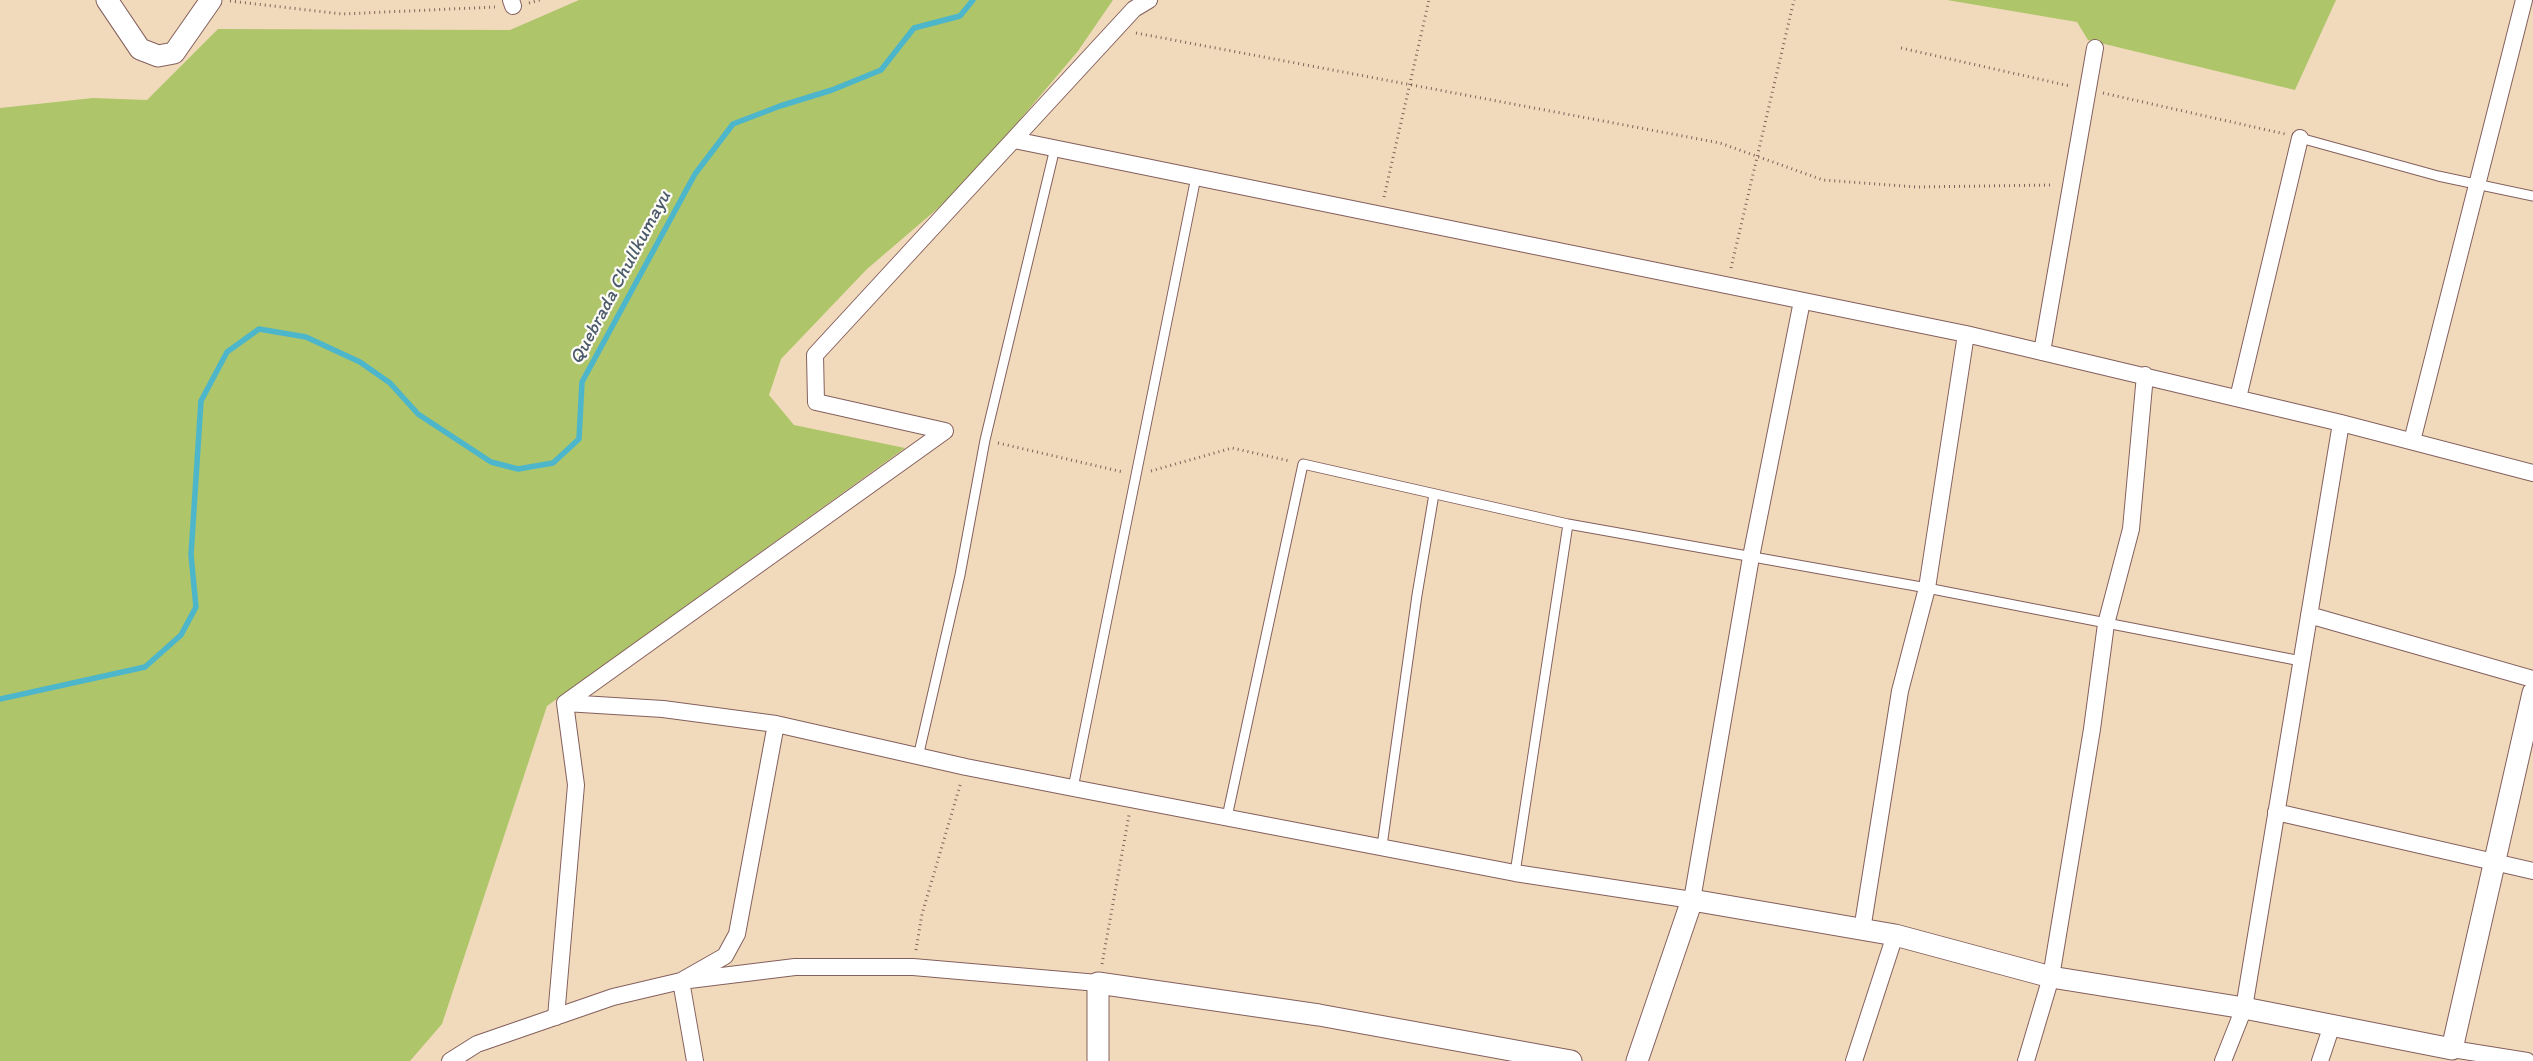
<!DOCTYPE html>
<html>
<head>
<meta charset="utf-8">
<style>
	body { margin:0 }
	canvas { display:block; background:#f1dabb }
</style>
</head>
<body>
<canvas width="2533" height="1061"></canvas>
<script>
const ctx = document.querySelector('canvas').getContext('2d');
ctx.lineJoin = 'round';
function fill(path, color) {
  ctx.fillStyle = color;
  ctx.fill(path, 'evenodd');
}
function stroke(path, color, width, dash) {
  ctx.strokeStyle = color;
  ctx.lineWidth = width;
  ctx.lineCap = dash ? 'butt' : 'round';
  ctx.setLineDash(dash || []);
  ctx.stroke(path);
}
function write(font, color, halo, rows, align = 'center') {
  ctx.font = font + ' Itim,sans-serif';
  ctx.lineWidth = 4.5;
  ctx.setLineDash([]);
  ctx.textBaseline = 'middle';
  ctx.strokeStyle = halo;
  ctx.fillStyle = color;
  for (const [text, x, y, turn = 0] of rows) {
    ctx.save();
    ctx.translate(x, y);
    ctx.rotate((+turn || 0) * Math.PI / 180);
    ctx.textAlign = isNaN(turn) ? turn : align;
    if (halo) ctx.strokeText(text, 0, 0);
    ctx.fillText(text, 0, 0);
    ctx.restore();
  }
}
fill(new Path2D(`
	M 579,0 L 1113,0 L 1078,51 L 964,186 L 867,269 L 781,359 L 769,395 L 794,425 L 905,448 L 547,706 L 442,1024 L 410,1061 L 0,1061 L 0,108 L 93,98 L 147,100 L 218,29 L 510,30 Z
	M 1947,0 L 2336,0 L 2295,90 L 2088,40 L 2077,22 Z`), '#aec56a');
stroke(new Path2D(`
	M 0,699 L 145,667 L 181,635 L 196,607 L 191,555 L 201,401 L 227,352 L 259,329 L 306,337 L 360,362 L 390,383 L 418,414 L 491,462 L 518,469 L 553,463 L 579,439 L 582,382 L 695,174 L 733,124 L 780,106 L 832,90 L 881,70 L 914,28 L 960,16 L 973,0`), '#4db6cb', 5.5);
const service = new Path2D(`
	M 2300,138 L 2438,176 L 2533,196
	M 918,757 L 960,575 L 985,440 L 1055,148
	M 1073,788 L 1196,177
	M 1227,817 L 1303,464 L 1568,524 L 1927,588 L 2301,661
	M 1382,846 L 1417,595 L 1434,494
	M 1515,873 L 1568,524`);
const minor = new Path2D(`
	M 511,0 L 513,6
	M 1014,140 L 1966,334 L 2341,423 L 2533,473
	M 2042,352 L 2095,48
	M 2238,398 L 2300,138
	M 2412,441 L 2524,0
	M 2309,615 L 2533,679
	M 565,703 L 663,709 L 776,724 L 966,767 L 1073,788 L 1515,873 L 1692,900 L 1751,557 L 1802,301
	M 2276,812 L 2533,871
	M 1862,930 L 1900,691 L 1927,588 L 1966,334
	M 556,1017 L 576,785 L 565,703 L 945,431 L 816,402 L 815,355 L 1134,9 L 1149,0
	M 2452,1049 L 2527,1061
	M 450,1061 L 477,1044 L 613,997 L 681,981 L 795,967 L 913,967 L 1098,983
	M 695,1061 L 681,981 L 725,956 L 737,934 L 776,724
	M 1854,1061 L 1895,935
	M 2026,1061 L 2051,977 L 2092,729 L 2106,624 L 2131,529 L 2145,375
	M 2223,1061 L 2244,1008 L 2341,423
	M 2320,1061 L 2332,1025`);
const tertiary = new Path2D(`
	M 107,0 L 140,49 L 158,56 L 174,53 L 211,0
	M 1098,1061 L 1098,983 L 1319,1015 L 1571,1061
	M 1637,1061 L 1692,900 L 1895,935 L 2051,977 L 2244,1008 L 2452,1049 L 2533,693`);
stroke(service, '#84605d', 11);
stroke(minor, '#84605d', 18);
stroke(tertiary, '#84605d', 23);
stroke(new Path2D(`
	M 230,1 L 342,14 L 495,7
	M 529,3 L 540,0
	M 1136,33 L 1720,143 L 1823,180 L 1916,187 L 2053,185
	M 1901,48 L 2070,86
	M 2103,93 L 2285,134
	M 1384,197 L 1429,0
	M 1731,268 L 1794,0
	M 998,443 L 1123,472
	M 1151,471 L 1232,448 L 1290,461
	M 916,950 L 922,914 L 961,782
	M 1102,964 L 1129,815`), '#84605d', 3, [1, 4]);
stroke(service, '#fff', 9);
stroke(minor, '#fff', 16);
stroke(tertiary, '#fff', 21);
write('italic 19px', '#4b5b6b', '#fdfcf7', [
	["Quebrada Chullkumayu",621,278,-62]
]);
</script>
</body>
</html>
